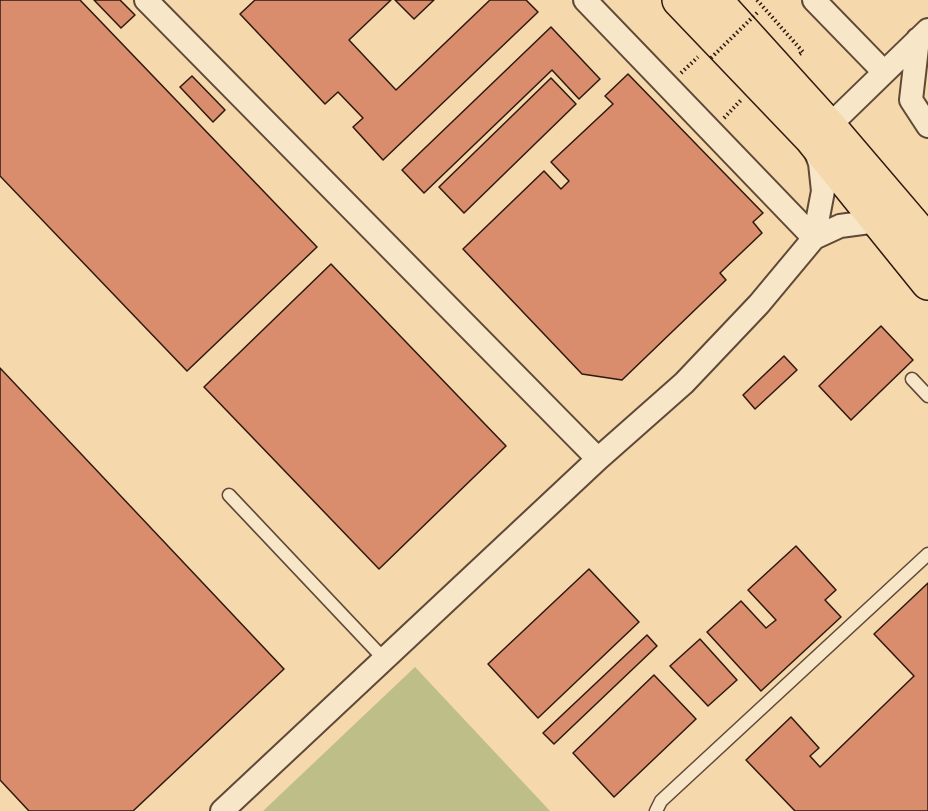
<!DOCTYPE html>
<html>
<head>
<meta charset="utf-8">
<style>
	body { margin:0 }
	canvas { display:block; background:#f5d8ac }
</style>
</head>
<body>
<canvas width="928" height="811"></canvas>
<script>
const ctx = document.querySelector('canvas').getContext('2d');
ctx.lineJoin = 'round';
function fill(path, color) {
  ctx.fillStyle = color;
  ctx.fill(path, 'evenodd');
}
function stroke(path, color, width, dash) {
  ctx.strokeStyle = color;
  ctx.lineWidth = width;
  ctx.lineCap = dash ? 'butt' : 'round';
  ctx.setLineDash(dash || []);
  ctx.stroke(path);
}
fill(new Path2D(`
	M 415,667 L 550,811 L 263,811 Z`), '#bebe88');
const building = new Path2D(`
	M 0,0 L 80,0 L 317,247 L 187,371 L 0,176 Z
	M 94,0 L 120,0 L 135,15 L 121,28 Z
	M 255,0 L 391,0 L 349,40 L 396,90 L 490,0 L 526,0 L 538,12 L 383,160 L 353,127 L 363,118 L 338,92 L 325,104 L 240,14 Z
	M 395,0 L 434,0 L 414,19 Z
	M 551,27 L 600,79 L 579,99 L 552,70 L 424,193 L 402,170 Z
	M 628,74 L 763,213 L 753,222 L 762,233 L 720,273 L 726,280 L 622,380 L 582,374 L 463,249 L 544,171 L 561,189 L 569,181 L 551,162 L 613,104 L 605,96 Z
	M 192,76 L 225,110 L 213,122 L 180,87 Z
	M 551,78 L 576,104 L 464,213 L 439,187 Z
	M 331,264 L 506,446 L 379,569 L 204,387 Z
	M 881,326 L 913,360 L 851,420 L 819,386 Z
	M 784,356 L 797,370 L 755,409 L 743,395 Z
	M 0,368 L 284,669 L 133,811 L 29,811 L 0,780 Z
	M 796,546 L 836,590 L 825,600 L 841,617 L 761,691 L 707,632 L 741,601 L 766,628 L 776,620 L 748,590 Z
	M 589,569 L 639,622 L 538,718 L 488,664 Z
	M 928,583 L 928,811 L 795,811 L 746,760 L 791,717 L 819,748 L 810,756 L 820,767 L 914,676 L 874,634 Z
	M 647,635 L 657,646 L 554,744 L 543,733 Z
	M 700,639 L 737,680 L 708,706 L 670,666 Z
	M 654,675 L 696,719 L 614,797 L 573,753 Z`);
fill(building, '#d98d6c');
stroke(building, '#2d1910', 1.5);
const lane = new Path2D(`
	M 912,379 L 928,396
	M 229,495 L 384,659
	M 656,811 L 661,801 L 928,554`);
const street = new Path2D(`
	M 146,0 L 598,459
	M 585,0 L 814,238
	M 814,0 L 883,71
	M 918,39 L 911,100 L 928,126
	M 829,126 L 928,30
	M 814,238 L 840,226 L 877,221
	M 222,811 L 598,459 L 684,383 L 759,304 L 814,238 L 823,191 L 820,163 L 815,150`);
const highway = new Path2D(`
	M 679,0 L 810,137 L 928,283
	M 715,0 L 829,126 L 928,242`);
stroke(lane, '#5f4937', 15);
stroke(street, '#5f4937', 26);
stroke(highway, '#2d1910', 36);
stroke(new Path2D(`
	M 757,0 L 803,52 L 798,55
	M 681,73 L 698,57
	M 724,118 L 742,99`), '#2d1910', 4, [1.5, 3]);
stroke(lane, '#f8e6c9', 12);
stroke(street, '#f8e6c9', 22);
stroke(highway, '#f5d8ac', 33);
stroke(new Path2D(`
	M 711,58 L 759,11`), '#2d1910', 4, [1.5, 3]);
</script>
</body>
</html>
